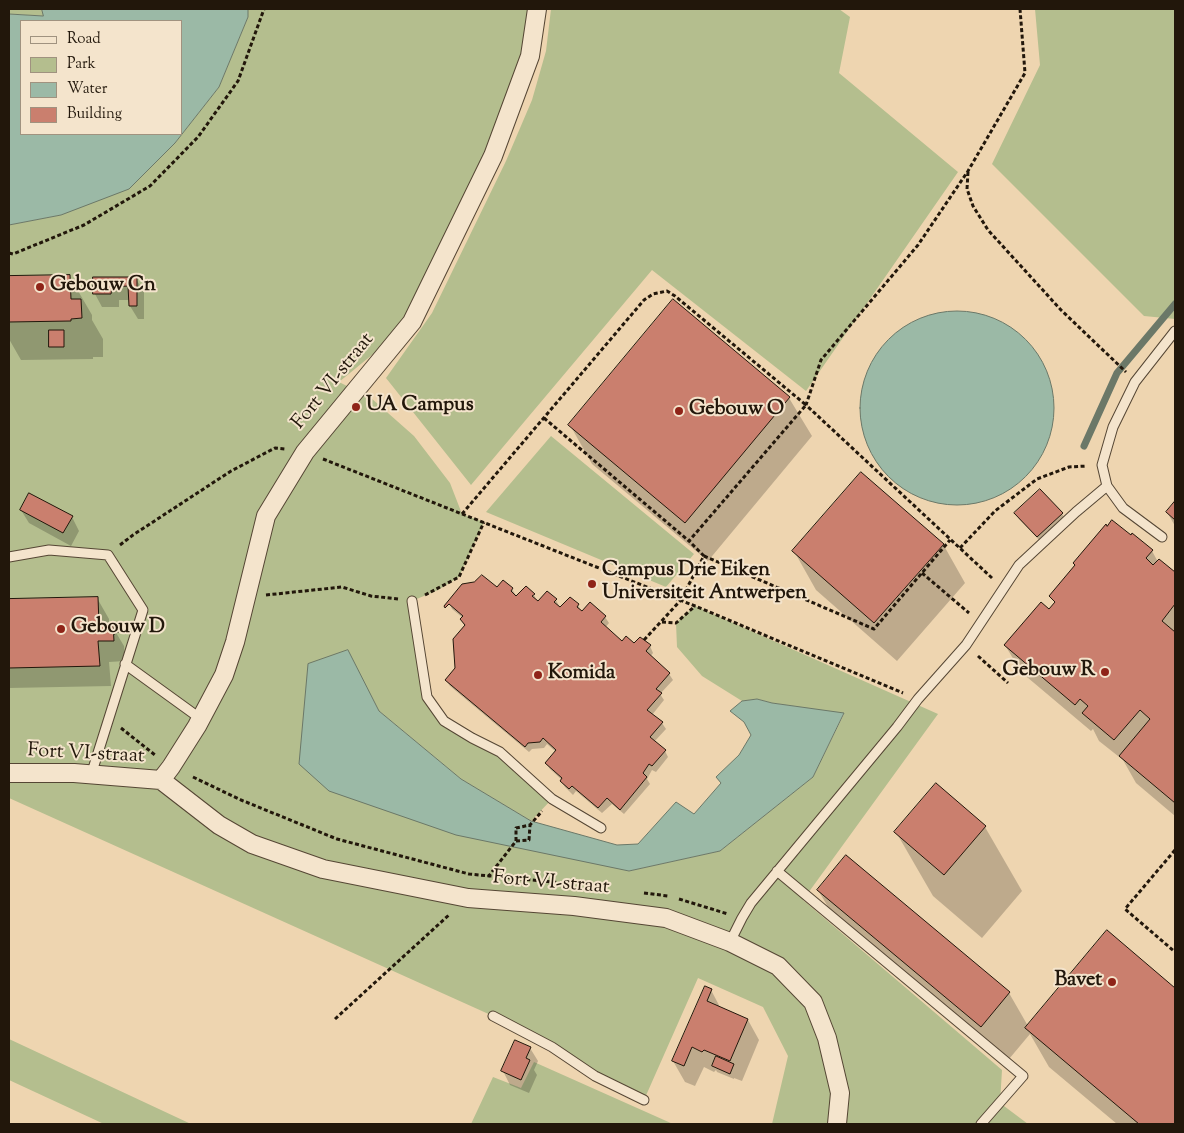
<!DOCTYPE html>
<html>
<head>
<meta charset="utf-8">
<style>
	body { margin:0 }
	#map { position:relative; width:1184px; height:1133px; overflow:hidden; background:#eed5b0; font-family:"Sorts Mill Goudy",serif }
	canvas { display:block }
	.frame { position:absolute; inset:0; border:10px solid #22170b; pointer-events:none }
	.legend { position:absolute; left:20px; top:20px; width:162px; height:115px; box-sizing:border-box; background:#f4e4cc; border:1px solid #a0927f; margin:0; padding:6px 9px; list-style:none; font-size:15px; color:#22170b }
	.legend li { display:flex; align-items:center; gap:10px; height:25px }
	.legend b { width:25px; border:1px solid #a0927f }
</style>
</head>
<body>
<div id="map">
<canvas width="1184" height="1133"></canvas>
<div class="frame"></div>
<ul class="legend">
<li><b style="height:6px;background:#f4e4cc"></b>Road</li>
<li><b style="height:14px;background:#b4be8e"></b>Park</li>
<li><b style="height:14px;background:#9bb9a6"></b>Water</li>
<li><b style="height:14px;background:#ca7f6e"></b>Building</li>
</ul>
</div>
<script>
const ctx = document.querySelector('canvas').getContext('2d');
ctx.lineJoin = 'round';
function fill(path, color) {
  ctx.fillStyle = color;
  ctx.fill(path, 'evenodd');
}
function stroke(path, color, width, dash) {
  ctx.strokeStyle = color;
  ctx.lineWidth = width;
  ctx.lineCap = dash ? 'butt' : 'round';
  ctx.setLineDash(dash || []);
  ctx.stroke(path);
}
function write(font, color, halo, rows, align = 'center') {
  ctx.font = font + ' "Sorts Mill Goudy",serif';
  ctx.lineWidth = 4;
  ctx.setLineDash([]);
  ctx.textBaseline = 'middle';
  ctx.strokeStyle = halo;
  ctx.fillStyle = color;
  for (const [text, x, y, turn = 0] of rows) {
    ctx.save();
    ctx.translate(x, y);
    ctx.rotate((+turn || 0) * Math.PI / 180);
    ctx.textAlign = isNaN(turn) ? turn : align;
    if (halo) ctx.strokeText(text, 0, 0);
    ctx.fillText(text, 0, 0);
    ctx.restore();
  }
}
fill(new Path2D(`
	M 9,9 L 42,9 L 44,16 L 9,14 Z
	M 248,9 L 537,9 L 530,56 L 412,322 L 339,382 L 371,398 L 414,436 L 450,483 L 462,514 L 484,522 L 459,577 L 438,590 L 412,601 L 427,697 L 444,721 L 500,752 L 552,799 L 531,821 L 461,779 L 379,711 L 347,650 L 299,764 L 629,871 L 720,851 L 813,777 L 844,714 L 772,703 L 757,699 L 742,701 L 702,676 L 677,647 L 676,623 L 695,606 L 938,714 L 803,900 L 1002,1070 L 1000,1103 L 1028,1124 L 772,1124 L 788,1056 L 763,1007 L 698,978 L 644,1100 L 493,1016 L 9,798 L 9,225 L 61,215 L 175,143 L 219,87 L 248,17 Z
	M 551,9 L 839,9 L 850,17 L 839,73 L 958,172 L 806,391 L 652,270 L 471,485 L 386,378 L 432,313 L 506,161 L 532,100 L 546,51 Z
	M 1035,9 L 1175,9 L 1175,319 L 1144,316 L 992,164 L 1040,65 Z
	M 551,436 L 694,554 L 666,587 L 486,512 Z
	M 9,1039 L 191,1124 L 104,1124 L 9,1080 Z
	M 534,1062 L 673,1124 L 471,1124 L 493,1077 L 521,1088 Z`), '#b4be8e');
const water = new Path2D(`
	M 42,9 L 248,9 L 248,17 L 219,87 L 175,143 L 129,189 L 61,215 L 9,225 L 9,14 L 43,16 ZM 21,21 L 181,21 L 181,134 L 21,134 Z
	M860 408a97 97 0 1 1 194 0a97 97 0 1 1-194 0Z
	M 348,650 L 379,711 L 461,779 L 531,821 L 617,845 L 638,844 L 676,802 L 694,814 L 721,783 L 716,777 L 739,755 L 751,735 L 744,722 L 730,711 L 742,701 L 757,699 L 772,703 L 844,713 L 813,777 L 720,851 L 629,871 L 456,835 L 329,791 L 299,764 L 308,664 Z`);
fill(water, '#9bb9a6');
stroke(water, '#6b7868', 1);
fill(new Path2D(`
	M 9,277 L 70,277 L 92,315 L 92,320 L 103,339 L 103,357 L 93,357 L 93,359 L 21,360 L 9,339 Z
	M 94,279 L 136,279 L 144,292 L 144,319 L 138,319 L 130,306 L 130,300 L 119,300 L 119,307 L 102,307 L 95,294 Z
	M 789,398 L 812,436 L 708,561 L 592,464 L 570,425 Z
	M 1175,503 L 1175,526 L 1167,512 Z
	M 21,510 L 72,517 L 79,531 L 71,546 L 29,523 Z
	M 1016,513 L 1062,514 L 1066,520 L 1042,543 L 1019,519 Z
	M 943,544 L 965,583 L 897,661 L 816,590 L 794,551 Z
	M 1152,551 L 1158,562 L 1159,560 L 1175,574 L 1175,816 L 1136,783 L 1123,760 L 1099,741 L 1093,729 L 1091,731 L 1021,672 L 1005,645 L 1049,610 L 1055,603 L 1051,596 Z
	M 497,589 L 512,589 L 517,597 L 534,595 L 538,603 L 556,600 L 560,608 L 578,605 L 582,613 L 605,617 L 609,623 L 605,628 L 622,642 L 650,646 L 653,653 L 650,657 L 669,674 L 673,680 L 660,694 L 664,700 L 652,715 L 662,723 L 666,729 L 654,742 L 665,751 L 668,757 L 656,772 L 652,770 L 647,779 L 650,784 L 624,814 L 612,804 L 602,813 L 576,791 L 573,795 L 565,787 L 561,781 L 562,780 L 550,769 L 546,763 L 556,752 L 547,744 L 544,748 L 532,749 L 529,752 L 450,686 L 446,680 L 457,668 L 465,627 L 461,619 L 463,618 L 452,609 L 449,602 Z
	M 97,598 L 109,619 L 109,626 L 112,626 L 124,646 L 125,661 L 109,662 L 111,686 L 9,688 L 9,600 Z
	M 936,785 L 985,827 L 1022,891 L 982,938 L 933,896 L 896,832 Z
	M 846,857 L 1009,993 L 1028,1026 L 1107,932 L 1175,989 L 1175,1124 L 1117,1124 L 1049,1067 L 1030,1034 L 1004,1065 L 841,929 L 818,890 Z
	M 711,990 L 721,1009 L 748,1020 L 759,1040 L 742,1081 L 734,1078 L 734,1079 L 717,1072 L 716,1070 L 714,1072 L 704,1067 L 695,1086 L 685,1082 L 673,1061 Z
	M 530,1048 L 538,1061 L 534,1070 L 537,1075 L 529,1093 L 510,1085 L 503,1071 Z`), '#0003');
stroke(new Path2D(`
	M 1084,446 L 1117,373 L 1175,304`), '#6b7868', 7);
const building = new Path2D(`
	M 70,275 L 71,299 L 81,299 L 82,318 L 71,319 L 71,321 L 9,322 L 9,276 Z
	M 93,277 L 137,277 L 137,306 L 129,306 L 128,286 L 112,287 L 111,294 L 93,294 Z
	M 673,299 L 790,397 L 685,523 L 568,425 Z
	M 49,330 L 64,330 L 64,347 L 49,347 Z
	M 861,472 L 944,544 L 874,623 L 792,551 Z
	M 1040,489 L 1063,513 L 1037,537 L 1014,513 Z
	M 29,493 L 73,516 L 63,533 L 20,510 Z
	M 1175,501 L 1175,520 L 1166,512 Z
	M 1112,520 L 1131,535 L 1132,533 L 1153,550 L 1146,558 L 1153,565 L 1159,559 L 1175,572 L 1175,604 L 1162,621 L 1175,632 L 1175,803 L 1119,756 L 1150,719 L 1140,710 L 1114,740 L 1082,713 L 1088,706 L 1080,699 L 1075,705 L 1004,645 L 1041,602 L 1049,609 L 1055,602 L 1049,596 L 1075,565 L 1073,563 L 1106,524 L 1107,526 Z
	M 482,575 L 497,587 L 503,580 L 513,588 L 511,591 L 516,596 L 526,586 L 535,594 L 532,596 L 538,601 L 547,591 L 557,599 L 554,602 L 560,607 L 570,597 L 579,604 L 577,607 L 582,611 L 590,602 L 606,616 L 601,622 L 622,641 L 626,636 L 634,643 L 640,637 L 651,645 L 646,651 L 670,673 L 656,689 L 662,693 L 647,710 L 663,722 L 650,737 L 666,750 L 652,766 L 649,764 L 643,773 L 647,777 L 620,810 L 607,798 L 598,808 L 572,786 L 569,789 L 560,781 L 562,778 L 545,763 L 556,750 L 543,738 L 540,742 L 528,743 L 525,747 L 445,680 L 455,668 L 453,639 L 465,625 L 460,619 L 463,616 L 449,604 L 445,608 L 444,606 L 462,584 L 474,582 Z
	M 98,597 L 99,625 L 113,625 L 114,641 L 98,641 L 100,666 L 9,668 L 9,599 Z
	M 936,783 L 986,826 L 944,875 L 894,832 Z
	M 846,855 L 1010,992 L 981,1027 L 817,890 Z
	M 1107,930 L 1175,988 L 1175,1124 L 1139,1124 L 1025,1028 Z
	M 705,986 L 712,989 L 707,1001 L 748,1019 L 730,1061 L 704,1050 L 702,1052 L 692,1047 L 684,1066 L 672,1061 Z
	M 515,1040 L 531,1047 L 526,1058 L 530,1060 L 521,1080 L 501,1071 Z
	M 716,1056 L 734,1064 L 730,1074 L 712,1066 Z`);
fill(building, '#ca7f6e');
stroke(building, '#22170b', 1);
const service = new Path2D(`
	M 1162,537 L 1123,508 L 1107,486 L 1102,465 L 1113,427 L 1135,382 L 1175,331
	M 9,557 L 49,550 L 108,555 L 143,610 L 91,775
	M 412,601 L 427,697 L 444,721 L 472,738 L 500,752 L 552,799 L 601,828
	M 125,664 L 201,719
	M 777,871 L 1023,1076 L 981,1124
	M 730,942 L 742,918 L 751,903 L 897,727 L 918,699 L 966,645 L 1019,565 L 1076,512 L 1107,486
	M 493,1016 L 552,1047 L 595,1076 L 644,1100`);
const minor = new Path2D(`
	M 9,773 L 74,773 L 161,780 L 219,825 L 252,844 L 323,869 L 468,898 L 574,906 L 666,918 L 730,942 L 778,966 L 813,1002 L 827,1038 L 840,1093 L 837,1124
	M 161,780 L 171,767 L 197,726 L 224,675 L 235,642 L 266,516 L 305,452 L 412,322 L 493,156 L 530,56 L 537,9`);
stroke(service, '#554634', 11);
stroke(minor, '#554634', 20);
stroke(new Path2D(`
	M 968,172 L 967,189 L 973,206 L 988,230 L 1061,310 L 1126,372
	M 9,253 L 13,254 L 84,225 L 150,186 L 198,137 L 238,81 L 264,9
	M 323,459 L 695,606 L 903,693
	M 462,514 L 644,300 L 653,294 L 667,291 L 675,296 L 806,405 L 689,541 L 544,418
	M 120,545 L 133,535 L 231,471 L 275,448 L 285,449
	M 960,548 L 995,511 L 1037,479 L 1069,467 L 1087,466
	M 704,556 L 874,629 L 950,540
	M 922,573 L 969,613
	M 992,578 L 806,405 L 821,360 L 918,245 L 968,171 L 1025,73 L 1020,9
	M 266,595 L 342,587 L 371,596 L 398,599
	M 425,595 L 459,577 L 484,522
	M 662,622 L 676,623 L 695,606
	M 113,634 L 117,629 L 117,634
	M 644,640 L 680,601 L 704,556 L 689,541
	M 978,656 L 1008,683
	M 121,728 L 155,755
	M 193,777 L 241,800 L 337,839 L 469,874 L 564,883
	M 516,841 L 529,840 L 530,825
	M 1175,850 L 1125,909 L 1175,952
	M 488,877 L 516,841 L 516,828 L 530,825 L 542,811
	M 644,893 L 668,896
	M 679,899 L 728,914
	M 335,1019 L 450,914`), '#22170b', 3, [4, 2.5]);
stroke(service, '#f4e4cc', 9);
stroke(minor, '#f4e4cc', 18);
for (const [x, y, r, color] of [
	[40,287,5,"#8f2418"],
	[356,407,5,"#8f2418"],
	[679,411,5,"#8f2418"],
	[592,584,5,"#8f2418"],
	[61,629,5,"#8f2418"],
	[1105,672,5,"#8f2418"],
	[538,675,5,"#8f2418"],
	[1112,982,5,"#8f2418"]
]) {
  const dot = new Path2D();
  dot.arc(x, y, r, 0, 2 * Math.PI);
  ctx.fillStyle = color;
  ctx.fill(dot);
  stroke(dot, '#f4e4cc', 2);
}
write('bold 20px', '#22170b', '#f4e4cc', [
	["Gebouw Cn",50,287],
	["UA Campus",366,407],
	["Gebouw O",689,411],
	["Campus Drie Eiken",602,572],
	["Universiteit Antwerpen",602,595],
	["Gebouw D",71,629],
	["Gebouw R",1095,672,"right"],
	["Komida",548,675],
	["Bavet",1102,982,"right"]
], 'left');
write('20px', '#22170b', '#f4e4cc', [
	["Fort VI-straat",334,382,-51],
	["Fort VI-straat",86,755,3],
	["Fort VI-straat",551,884,5]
]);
</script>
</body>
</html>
